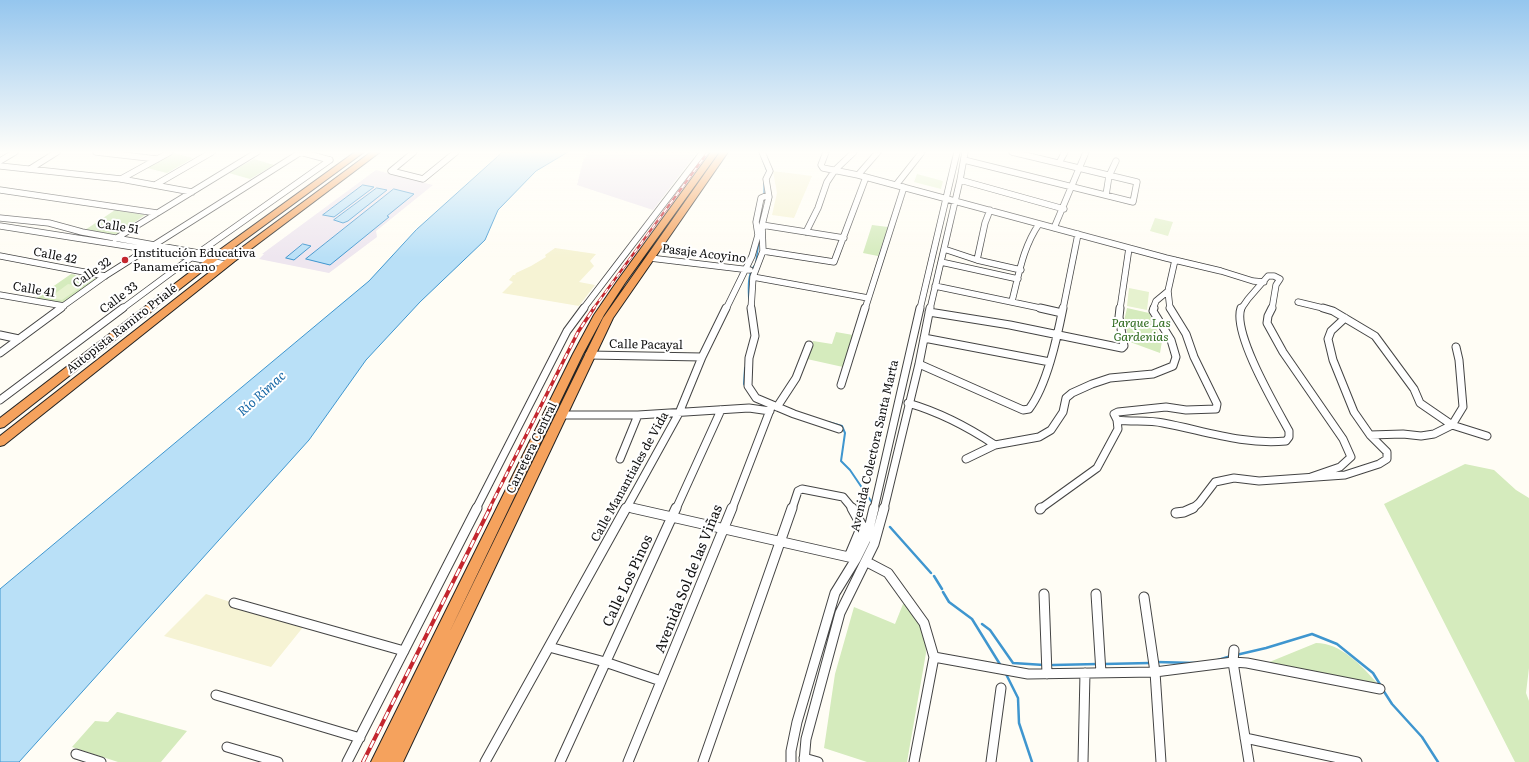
<!DOCTYPE html>
<html>
<head>
<meta charset="utf-8">
<style>
	body { margin:0 }
	canvas { display:block; background:#fffdf5 }
</style>
</head>
<body>
<canvas width="1529" height="762"></canvas>
<script>
const ctx = document.querySelector('canvas').getContext('2d');
ctx.lineJoin = 'round';
function fill(path, color) {
  ctx.fillStyle = color;
  ctx.fill(path, 'evenodd');
}
function stroke(path, color, width, dash) {
  ctx.strokeStyle = color;
  ctx.lineWidth = width;
  ctx.lineCap = dash ? 'butt' : 'round';
  ctx.setLineDash(dash || []);
  ctx.stroke(path);
}
function write(font, color, halo, rows, align = 'center') {
  ctx.font = font + ' Literata,serif';
  ctx.lineWidth = 4;
  ctx.setLineDash([]);
  ctx.textBaseline = 'middle';
  ctx.strokeStyle = halo;
  ctx.fillStyle = color;
  for (const [text, x, y, turn = 0] of rows) {
    ctx.save();
    ctx.translate(x, y);
    ctx.rotate((+turn || 0) * Math.PI / 180);
    ctx.textAlign = isNaN(turn) ? turn : align;
    if (halo) ctx.strokeText(text, 0, 0);
    ctx.fillText(text, 0, 0);
    ctx.restore();
  }
}
fill(new Path2D(`
	M 589,152 L 697,152 L 653,210 L 577,185 L 583,161 Z
	M 376,170 L 433,185 L 376,231 L 377,237 L 329,273 L 259,259 L 264,254 L 262,254 Z`), '#eee6ef');
fill(new Path2D(`
	M 773,171 L 812,176 L 794,218 L 772,215 L 777,193 Z
	M 555,248 L 596,254 L 590,261 L 594,266 L 579,282 L 595,285 L 579,306 L 502,293 L 513,282 L 509,280 L 513,275 L 515,275 L 516,273 L 531,266 L 546,257 L 545,255 Z
	M 206,594 L 304,626 L 271,667 L 164,636 Z`), '#f6f3d4');
fill(new Path2D(`
	M 174,153 L 193,158 L 167,173 L 147,168 Z
	M 254,159 L 274,165 L 250,179 L 229,173 Z
	M 115,210 L 145,215 L 116,235 L 85,230 Z
	M 872,225 L 888,227 L 878,256 L 863,253 Z
	M 71,274 L 98,279 L 63,304 L 35,299 Z
	M 1127,308 L 1149,313 L 1162,341 L 1160,353 L 1130,342 L 1124,321 Z
	M 836,332 L 853,335 L 843,367 L 807,359 L 813,341 L 832,344 Z
	M 1465,464 L 1494,470 L 1516,490 L 1529,498 L 1529,668 L 1526,693 L 1529,701 L 1529,762 L 1515,762 L 1384,504 Z
	M 903,604 L 914,607 L 925,629 L 926,653 L 907,762 L 867,762 L 824,748 L 835,674 L 854,607 L 895,624 Z
	M 1316,643 C 1341,643 1362,666 1377,683 L 1267,663 Z
	M 117,712 L 118,712 L 187,731 L 161,762 L 118,762 L 72,747 L 95,721 L 108,722 Z`), '#d5ebbd');
fill(new Path2D(`
	M 917,174 L 943,181 L 941,189 L 914,182 Z
	M 1155,218 L 1173,222 L 1168,236 L 1150,231 Z
	M 68,284 L 82,286 L 62,300 L 49,298 Z
	M 1129,288 L 1149,292 L 1147,310 L 1127,306 Z`), '#e6f2cf');
const water = new Path2D(`
	M 503,152 L 568,152 L 536,171 L 498,210 L 485,240 L 420,302 L 366,360 L 309,440 L 19,762 L 0,762 L 0,589 L 369,281 L 416,230 Z
	M 363,185 L 374,187 L 334,217 L 323,215 Z
	M 377,188 L 387,190 L 348,221 L 343,223 L 334,220 Z
	M 394,189 L 414,194 L 387,216 L 389,217 L 330,265 L 306,259 Z
	M 303,244 L 311,246 L 294,260 L 286,258 Z`);
fill(water, '#b9e0f7');
stroke(water, '#3f96cf', 1);
stroke(new Path2D(`
	M 760,153 L 767,171 L 764,179 L 764,194
	M 756,262 L 759,241
	M 749,306 C 749,293 746,277 754,266`), '#3f96cf', 1.5);
stroke(new Path2D(`
	M 745,368 L 744,384 L 746,387
	M 828,422 L 842,426 L 845,433 L 841,461 L 850,470 L 873,504`), '#3f96cf', 2);
stroke(new Path2D(`
	M 890,527 L 931,573
	M 934,576 L 942,589
	M 943,592 L 949,602 L 972,619 L 1001,666
	M 982,624 L 990,630 L 1013,663 L 1044,665
	M 1236,655 L 1266,648 L 1312,634 L 1337,644 L 1373,673 L 1381,686
	M 1218,660 L 1231,656
	M 1156,662 L 1196,663
	M 1104,664 L 1150,663
	M 1053,665 L 1098,664
	M 1006,674 L 1018,698 L 1019,723 L 1032,762
	M 1383,690 L 1392,704 L 1422,737 L 1438,762`), '#3f96cf', 2.5);
const minorFar2 = new Path2D(`
	M 96,152 L 157,159
	M 300,152 L 330,160
	M 414,152 L 391,171 L 423,179 L 456,152
	M 826,152 L 821,165 L 823,168 L 858,175 L 1166,258 L 1221,271 L 1253,281 L 1264,282
	M 964,160 L 1133,202 L 1137,182 L 1012,152
	M 0,161 L 15,152
	M 1059,163 L 1065,152
	M 0,166 L 121,179 L 192,192
	M 30,169 L 57,152
	M 858,175 L 878,152
	M 121,179 L 170,152
	M 960,180 L 1064,209
	M 155,185 L 212,152
	M 896,185 L 922,152
	M 0,190 L 157,213
	M 1106,195 L 1109,176 L 1116,161
	M 0,218 L 49,223 L 82,232 L 232,259
	M 762,225 L 844,238
	M 0,226 L 146,249 L 225,264
	M 1054,228 L 1086,152
	M 806,232 L 818,208 L 827,182 L 835,170 L 854,152
	M 115,239 L 257,152
	M 944,249 L 977,260 L 1021,270
	M 763,251 L 834,262 L 866,177
	M 0,256 L 105,276
	M 650,258 L 750,270
	M 977,260 L 985,223 L 990,210
	M 941,262 L 1018,279
	M 753,277 L 868,298
	M 935,286 L 1045,309
	M 0,295 L 64,306
	M 1012,301 C 1019,274 1023,247 1039,224
	M 1298,302 L 1327,309
	M 59,309 L 105,276 L 301,152
	M 122,309 L 184,263 L 330,160
	M 583,309 L 703,152
	M 726,309 L 752,256 L 758,235 L 756,222 L 761,198 L 768,195
	M 751,309 L 753,277 L 763,251 L 762,225 L 769,197 L 766,179 L 770,171 L 762,152
	M 865,309 L 904,187
	M 920,309 L 957,152
	M 930,309 L 960,180 L 965,152
	M 1063,309 L 1078,234
	M 1120,309 L 1129,248
	M 1153,309 L 1156,301 L 1168,291
	M 1170,309 L 1168,291 L 1175,260
	M 1241,309 L 1248,299 L 1268,276 L 1274,276 L 1280,279 L 1276,285 L 1272,309`);
const minorFar1 = new Path2D(`
	M 751,308 L 755,336 L 749,358 L 748,386 L 756,398 L 794,414 L 839,429
	M 1040,308 L 1062,313
	M 1272,308 L 1268,316 L 1267,323 L 1283,352 L 1343,439 L 1351,457 L 1340,467 L 1311,477
	M 1323,308 L 1333,311 L 1375,336 L 1414,389 L 1420,403 L 1452,425 L 1487,436
	M 929,312 L 1010,325 L 1122,348 L 1124,346 L 1119,317 L 1120,308
	M 0,335 L 19,339
	M 924,338 L 1050,362
	M 0,353 L 61,308
	M 589,355 L 702,357
	M 919,364 L 1023,410 L 1029,409 C 1047,385 1057,338 1063,308
	M 841,385 L 865,308
	M 0,400 L 123,308
	M 908,403 C 939,412 968,427 995,445
	M 777,407 L 796,378 L 809,345
	M 561,415 L 638,415 L 749,408 L 770,411
	M 1117,420 C 1132,422 1148,420 1163,423 C 1205,431 1243,445 1286,441 L 1289,437 L 1289,431 C 1276,407 1232,333 1241,308
	M 1370,435 L 1403,434 L 1421,436 L 1434,434 L 1452,425 L 1463,407 L 1459,360 L 1456,347
	M 620,459 L 638,415
	M 966,459 L 995,445 L 1039,437 L 1051,430 L 1063,412 L 1066,398 L 1072,393 L 1092,384 L 1110,378 L 1153,374 L 1173,366 L 1176,357 L 1171,340 L 1153,311 L 1154,308
	M 627,507 L 636,509
	M 476,509 L 567,331 L 584,308
	M 626,509 L 679,413 L 702,357 L 726,308
	M 676,509 L 721,410
	M 732,509 L 772,405
	M 792,509 L 798,491 L 802,489 L 843,497 L 853,509
	M 874,509 L 920,308
	M 884,509 L 919,364 L 930,308
	M 1040,509 L 1097,468 L 1118,429 L 1117,420 L 1114,414 L 1118,412 L 1166,407 L 1186,410 L 1216,409 L 1217,404 L 1194,357 L 1186,334 L 1170,308
	M 1192,509 L 1199,503 L 1215,482 L 1234,478 L 1259,481 L 1345,475 L 1379,464 L 1387,459 L 1387,452 L 1370,435 L 1354,412 L 1333,360 L 1328,339 L 1331,331 L 1345,318`);
const minor = new Path2D(`
	M 632,508 L 853,558
	M 1040,509 L 1041,508
	M 1176,513 L 1184,512 L 1193,508
	M 849,557 L 862,526 L 852,508
	M 867,562 L 888,573 L 924,623 L 934,657 L 914,762
	M 1044,594 L 1047,674
	M 1096,594 L 1101,673
	M 1144,597 L 1155,672 L 1161,762
	M 234,603 L 404,651
	M 549,647 L 605,662 L 661,681
	M 1234,650 L 1233,662 L 1249,762
	M 934,657 L 1028,674 L 1155,672 L 1233,662 L 1247,663 L 1380,689
	M 216,695 L 360,738
	M 1245,738 L 1357,762
	M 227,747 L 278,762
	M 76,754 L 101,762
	M 804,758 L 818,762
	M 347,762 L 477,508
	M 485,762 L 626,508
	M 560,762 L 676,508
	M 628,762 L 732,508
	M 703,762 L 792,508
	M 791,762 L 791,751 L 797,722 L 835,593 L 856,559 L 867,537 L 874,508
	M 804,762 L 806,739 L 840,613 L 874,544 L 884,508
	M 991,762 L 1001,688
	M 1083,762 L 1085,673`);
const highway = new Path2D(`
	M 355,152 L 364,152 L 213,263 L 4,427 L 0,428 L 0,418 L 207,259 Z
	M 371,152 L 380,152 L 235,261 L 4,445 L 0,446 L 0,436 L 229,257 Z
	M 711,152 L 719,152 L 625,283 L 604,315 L 583,354 L 449,633 L 603,318 L 720,152 L 728,152 L 613,318 L 403,762 L 371,762 L 573,354 L 594,315 L 618,280 Z`);
stroke(minorFar2, '#444', 7);
stroke(minorFar1, '#444', 9);
stroke(minor, '#444', 11);
stroke(highway, '#222', 2);
stroke(minorFar2, '#fff', 5.5);
stroke(minorFar1, '#fff', 7);
stroke(minor, '#fff', 9);
fill(highway, '#f5a25d');
const railFar2 = new Path2D(`
	M 593,309 L 708,152`);
const railFar1 = new Path2D(`
	M 489,509 L 578,332 L 594,308`);
const rail = new Path2D(`
	M 363,762 L 490,508`);
stroke(railFar2, '#c4262e', 2.5);
stroke(railFar1, '#c4262e', 3.5);
stroke(rail, '#c4262e', 4);
stroke(railFar2, '#fff', 1.5, [5]);
stroke(railFar1, '#fff', 2, [6]);
stroke(rail, '#fff', 2.5, [8]);
const sky = ctx.createLinearGradient(0, 0, 0, 258);
sky.addColorStop(0, '#95c6ee');
sky.addColorStop(0.59, '#fffefa');
sky.addColorStop(1, '#fffefa00');
ctx.fillStyle = sky;
ctx.fillRect(0, 0, 1529, 258);
for (const [x, y, r, color] of [
	[125,260,4,"#c4262e"]
]) {
  const dot = new Path2D();
  dot.arc(x, y, r, 0, 2 * Math.PI);
  ctx.fillStyle = color;
  ctx.fill(dot);
  stroke(dot, '#fff', 1.5);
}
write('12px', '#111', '#fff', [
	["Calle 51",118,227,9],
	["Pasaje Acoyino",704,254,7],
	["Calle 42",55,256,11],
	["Calle 32",92,273,-35],
	["Calle 41",34,290,10],
	["Calle 33",119,298,-37],
	["Autopista Ramiro Prialé",122,329,-38],
	["Calle Pacayal",646,345,1],
	["Avenida Colectora Santa Marta",875,446,-77],
	["Carretera Central",532,448,-64],
	["Calle Manantiales de Vida",630,477,-61]
]);
write('12px', '#111', '#fff', [
	["Institución Educativa",133,253],
	["Panamericano",133,267]
], 'left');
write('italic 12px', '#2f6b1f', '#fff', [
	["Parque Las",1141,323],
	["Gardenias",1141,337]
]);
write('italic 13px', '#1768a6', '#fff', [
	["Río Rímac",262,394,-42]
]);
write('14px', '#111', '#fff', [
	["Avenida Sol de las Viñas",689,579,-68],
	["Calle Los Pinos",628,581,-65]
]);
</script>
</body>
</html>
